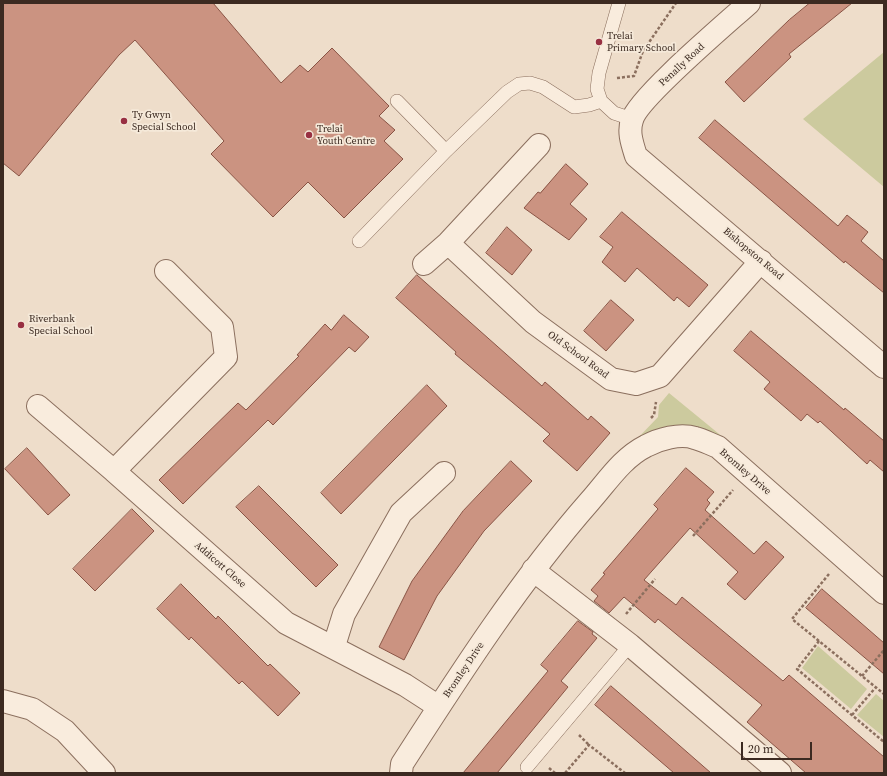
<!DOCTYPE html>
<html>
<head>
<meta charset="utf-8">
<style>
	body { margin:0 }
	#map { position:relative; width:887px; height:776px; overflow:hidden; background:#eeddca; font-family:"Source Serif 4",serif }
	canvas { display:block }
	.frame { position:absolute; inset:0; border:4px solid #3c2a21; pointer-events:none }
	.scale { position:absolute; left:741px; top:742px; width:71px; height:18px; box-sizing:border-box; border:2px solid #3c2a21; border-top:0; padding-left:5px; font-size:12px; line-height:14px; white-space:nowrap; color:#3c2a21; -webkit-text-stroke:3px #f5e9d9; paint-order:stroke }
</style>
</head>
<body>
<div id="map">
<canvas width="887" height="776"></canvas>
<div class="frame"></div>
<div class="scale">20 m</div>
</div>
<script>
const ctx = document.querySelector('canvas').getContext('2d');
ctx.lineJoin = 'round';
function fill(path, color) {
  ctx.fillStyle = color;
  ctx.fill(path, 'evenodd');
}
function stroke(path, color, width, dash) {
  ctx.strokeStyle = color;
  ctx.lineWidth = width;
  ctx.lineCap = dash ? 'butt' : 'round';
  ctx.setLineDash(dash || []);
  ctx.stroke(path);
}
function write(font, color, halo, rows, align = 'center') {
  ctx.font = font + ' "Source Serif 4",serif';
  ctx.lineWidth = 3.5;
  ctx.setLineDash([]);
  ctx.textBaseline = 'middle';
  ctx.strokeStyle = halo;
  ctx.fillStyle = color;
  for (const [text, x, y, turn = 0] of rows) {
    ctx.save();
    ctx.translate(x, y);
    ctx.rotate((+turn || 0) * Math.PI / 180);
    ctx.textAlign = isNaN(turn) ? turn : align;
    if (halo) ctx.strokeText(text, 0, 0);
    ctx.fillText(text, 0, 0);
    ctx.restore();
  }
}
fill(new Path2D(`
	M 884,52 L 884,187 L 803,119 Z
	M 669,393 L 724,438 L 635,441 L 658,417 L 659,405 Z
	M 818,646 L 867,689 L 851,709 L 802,668 Z
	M 876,694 L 884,701 L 884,737 L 857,715 Z`), '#ccca9e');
const building = new Path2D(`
	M 3,3 L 213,3 L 281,83 L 300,65 L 308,72 L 332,48 L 389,106 L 379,116 L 395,130 L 384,141 L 403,159 L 344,218 L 308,182 L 273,217 L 211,154 L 224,141 L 135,40 L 119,55 L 19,176 L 3,163 Z
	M 810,3 L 852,3 L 789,54 L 791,57 L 744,102 L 725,82 L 789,20 Z
	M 715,120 L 838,226 L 847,215 L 868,232 L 861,241 L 884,261 L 884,293 L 845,261 L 844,263 L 699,138 Z
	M 566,164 L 588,184 L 570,204 L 587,219 L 569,240 L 524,208 L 538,192 L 540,193 Z
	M 622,212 L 708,285 L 689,307 L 677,297 L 674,301 L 637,268 L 625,282 L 602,262 L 613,247 L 600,237 Z
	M 507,227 L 532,250 L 512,275 L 486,253 Z
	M 417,275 L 542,386 L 545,382 L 588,420 L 591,416 L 610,433 L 577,471 L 543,441 L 550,434 L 455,354 L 456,352 L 396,298 Z
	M 611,300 L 634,320 L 606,351 L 584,331 Z
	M 344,315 L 369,337 L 355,352 L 349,347 L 273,425 L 268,420 L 183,504 L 159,480 L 238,403 L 246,410 L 299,356 L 297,355 L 325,324 L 331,330 Z
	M 751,331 L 844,410 L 845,408 L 884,441 L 884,472 L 870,460 L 867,464 L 820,421 L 818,423 L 807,414 L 801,421 L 764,389 L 770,382 L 734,351 Z
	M 427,385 L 447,406 L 341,514 L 321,493 Z
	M 27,448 L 70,495 L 48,515 L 5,469 Z
	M 511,461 L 532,481 L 484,531 L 437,596 L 404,660 L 379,647 L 412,581 L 463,511 Z
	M 686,468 L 714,492 L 707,500 L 710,503 L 705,510 L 754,554 L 766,541 L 784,557 L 745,600 L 727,584 L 738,572 L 690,528 L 644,580 L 676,605 L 682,597 L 783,681 L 789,675 L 884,757 L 884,773 L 806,773 L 747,722 L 762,705 L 682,639 L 658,619 L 655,623 L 624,597 L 609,613 L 594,601 L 598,596 L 591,590 L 605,574 L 603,573 L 658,509 L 654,505 Z
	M 259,486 L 338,565 L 316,587 L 236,507 Z
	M 132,509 L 154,531 L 95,591 L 73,569 Z
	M 181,584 L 216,619 L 218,616 L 268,666 L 270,664 L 300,693 L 278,716 L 242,681 L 239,684 L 191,637 L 189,640 L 157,609 Z
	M 822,589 L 884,643 L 884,674 L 806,608 Z
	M 578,621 L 593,632 L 592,634 L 597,638 L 561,681 L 568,687 L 497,773 L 463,773 L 548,671 L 541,665 Z
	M 611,686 L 648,718 L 711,773 L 674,773 L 595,705 Z`);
fill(building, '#cb9381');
stroke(building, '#895445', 1);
const lane = new Path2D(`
	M 619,3 L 599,73 L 597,89 L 601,101 L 614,113 L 632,119
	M 397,101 L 446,151 L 507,92 L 519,84 L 530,83 L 543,87 L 574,107 L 589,105 L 601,101
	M 359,241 L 446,151
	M 527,767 L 630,645`);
const street = new Path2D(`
	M 749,3 C 727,23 638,98 632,120 C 628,132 632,143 636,156 L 884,367
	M 448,243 L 533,322 L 611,379 L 636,384 L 660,376 L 761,261
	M 424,264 L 448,243 L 539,145
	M 166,271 L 222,327 L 226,357 L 114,471 L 286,623 L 405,685 L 439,707
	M 38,406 L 114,471
	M 533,570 L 630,645 L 780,773
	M 334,646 L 344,614 L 401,513 L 444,473
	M 3,701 L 32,709 L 65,731 L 104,773
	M 401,773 L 402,764 C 460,674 519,582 590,501 C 607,482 622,458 646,446 C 659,439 680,433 695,438 C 703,440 710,444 718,447 L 884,593`);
stroke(lane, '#8b6f5e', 14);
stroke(street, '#8b6f5e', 24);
stroke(new Path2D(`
	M 617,78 L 634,76 L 643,51 L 676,3
	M 651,418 L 654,415 L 656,402
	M 693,536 L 733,490
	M 829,574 L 792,619 L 884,694
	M 626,614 L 655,579
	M 819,641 L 797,669 L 884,742
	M 862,676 L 884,650
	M 852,715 L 876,687
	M 579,735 L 589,745
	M 549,768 L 555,773
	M 565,773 L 589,745 L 625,773`), '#8b6f5e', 2.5, [3, 2]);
stroke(lane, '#f9ecdd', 13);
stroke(street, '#f9ecdd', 22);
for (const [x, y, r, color] of [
	[599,42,4,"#983042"],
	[124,121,4,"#983042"],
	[309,135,4,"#983042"],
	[21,325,4,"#983042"]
]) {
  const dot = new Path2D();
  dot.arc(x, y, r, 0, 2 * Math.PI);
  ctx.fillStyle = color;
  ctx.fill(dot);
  stroke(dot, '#f5e9d9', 1.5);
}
write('10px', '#3c2a21', '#f5e9d9', [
	["Trelai",607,36],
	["Primary School",607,48],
	["Ty Gwyn",132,115],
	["Special School",132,127],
	["Trelai",317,129],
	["Youth Centre",317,141],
	["Riverbank",29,319],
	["Special School",29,331]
], 'left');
write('10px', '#3c2a21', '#f5e9d9', [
	["Penally Road",682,65,-43],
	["Bishopston Road",753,254,40],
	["Old School Road",578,355,36],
	["Bromley Drive",745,472,41],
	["Addicott Close",220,565,41],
	["Bromley Drive",464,670,-56]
]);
</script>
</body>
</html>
